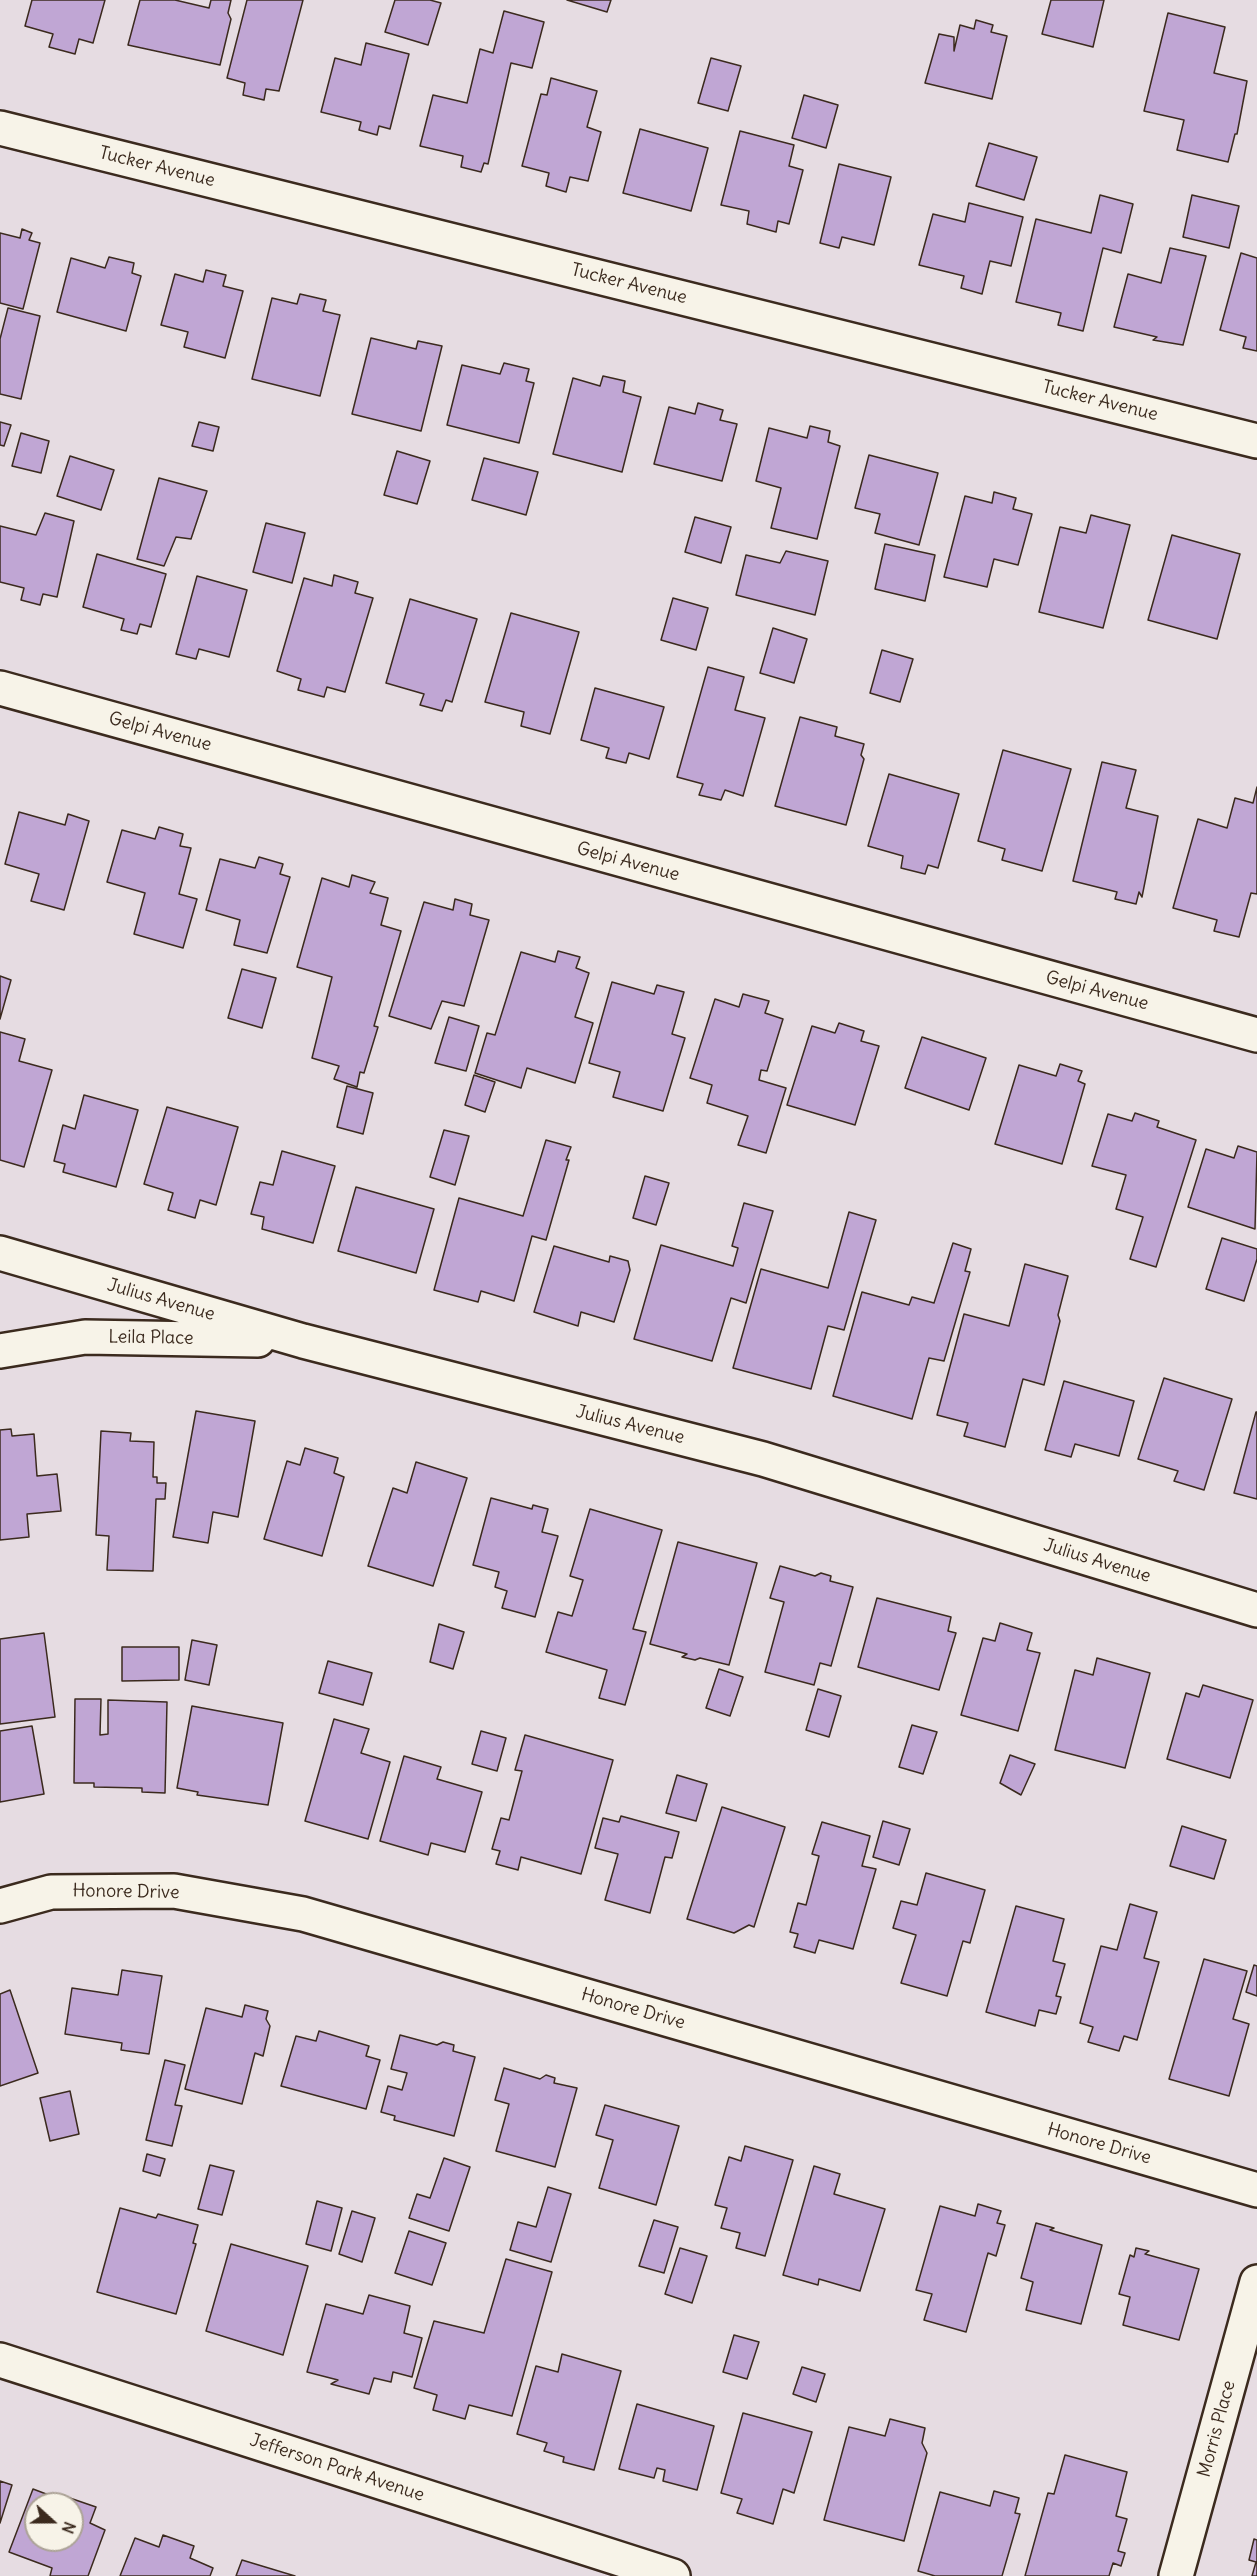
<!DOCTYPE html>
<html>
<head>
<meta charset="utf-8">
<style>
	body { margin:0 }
	#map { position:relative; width:1257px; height:2576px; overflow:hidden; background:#e6dce2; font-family:Delius,sans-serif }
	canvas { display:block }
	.north { position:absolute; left:24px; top:2492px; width:60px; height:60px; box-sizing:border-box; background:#f7f3e8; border:2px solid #aca397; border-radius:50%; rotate:111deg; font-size:16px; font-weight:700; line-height:24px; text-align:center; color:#3b2a1e }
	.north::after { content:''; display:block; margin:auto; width:21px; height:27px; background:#3b2a1e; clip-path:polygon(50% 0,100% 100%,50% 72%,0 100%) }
</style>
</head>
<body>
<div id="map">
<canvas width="1257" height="2576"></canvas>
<div class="north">N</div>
</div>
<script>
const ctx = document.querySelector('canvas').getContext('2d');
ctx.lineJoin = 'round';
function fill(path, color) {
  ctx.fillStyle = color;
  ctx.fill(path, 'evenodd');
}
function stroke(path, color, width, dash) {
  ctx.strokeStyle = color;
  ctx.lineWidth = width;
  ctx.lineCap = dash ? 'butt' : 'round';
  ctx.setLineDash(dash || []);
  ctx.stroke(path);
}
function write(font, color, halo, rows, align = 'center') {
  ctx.font = font + ' Delius,sans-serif';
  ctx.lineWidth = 4.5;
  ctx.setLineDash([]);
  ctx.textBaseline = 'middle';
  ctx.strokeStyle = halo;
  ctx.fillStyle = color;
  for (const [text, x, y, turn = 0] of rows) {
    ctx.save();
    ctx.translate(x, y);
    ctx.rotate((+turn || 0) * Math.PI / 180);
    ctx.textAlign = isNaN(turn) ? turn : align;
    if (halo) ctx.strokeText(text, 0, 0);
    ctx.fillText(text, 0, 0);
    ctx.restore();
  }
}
const building = new Path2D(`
	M 32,0 L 105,0 L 93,43 L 79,39 L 75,54 L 49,47 L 53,34 L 25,26 Z
	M 140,0 L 175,0 L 209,8 L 211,0 L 231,0 L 228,13 L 231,19 L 220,65 L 128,45 Z
	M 247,0 L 303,0 L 279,91 L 266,89 L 264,100 L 243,95 L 245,83 L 227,78 Z
	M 395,0 L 430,0 L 441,3 L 428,45 L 385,32 Z
	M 567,0 L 611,0 L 607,12 Z
	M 1051,0 L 1104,0 L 1093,47 L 1042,34 Z
	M 504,11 L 544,22 L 532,68 L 511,63 L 488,164 L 484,163 L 481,172 L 461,167 L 463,156 L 420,146 L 433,95 L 467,103 L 480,49 L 493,53 Z
	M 1168,13 L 1225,27 L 1214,73 L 1247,81 L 1237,134 L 1235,134 L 1228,162 L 1177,150 L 1184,120 L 1144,111 Z
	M 976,20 L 993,25 L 991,32 L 1007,36 L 992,99 L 925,83 L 939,34 L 954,37 L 954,51 L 960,25 L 974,29 Z
	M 366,43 L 409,54 L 390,129 L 379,126 L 377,135 L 359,130 L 361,122 L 321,112 L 335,58 L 361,65 Z
	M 711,58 L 741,66 L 728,111 L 698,103 Z
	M 551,78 L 597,91 L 587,127 L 601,132 L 588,181 L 570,177 L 566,192 L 546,186 L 549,173 L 522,166 L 541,94 L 547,95 Z
	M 804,95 L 838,105 L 826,148 L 792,138 Z
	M 640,129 L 708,148 L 691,211 L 623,193 Z
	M 740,131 L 794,145 L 789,166 L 803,170 L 789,224 L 778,221 L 776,232 L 747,224 L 749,211 L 721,205 Z
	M 989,143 L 1037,157 L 1024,200 L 976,186 Z
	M 839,164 L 891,177 L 874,245 L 842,237 L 839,248 L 820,243 Z
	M 1100,195 L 1133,204 L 1121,253 L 1103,248 L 1083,331 L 1058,325 L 1061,313 L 1016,302 L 1036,219 L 1091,233 Z
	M 1192,195 L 1239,206 L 1229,248 L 1183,237 Z
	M 969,203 L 1023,217 L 1011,266 L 990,261 L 982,294 L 961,288 L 964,276 L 919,265 L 933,214 L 965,222 Z
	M 22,229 L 32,233 L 29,240 L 40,243 L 23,309 L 0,303 L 0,233 L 20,238 Z
	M 1170,248 L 1206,256 L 1183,345 L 1153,340 L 1157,337 L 1114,327 L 1128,274 L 1161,283 Z
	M 1241,253 L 1257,258 L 1257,351 L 1243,348 L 1246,337 L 1220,330 Z
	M 109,257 L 134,263 L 132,273 L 141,276 L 126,331 L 57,312 L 71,258 L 105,268 Z
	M 206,270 L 226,275 L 223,286 L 243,291 L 225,358 L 184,347 L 188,332 L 161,325 L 175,274 L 203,282 Z
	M 300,294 L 326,300 L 323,311 L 340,315 L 320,396 L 252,379 L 272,298 L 297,304 Z
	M 8,308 L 40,316 L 21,399 L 0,394 L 0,339 Z
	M 371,338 L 416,349 L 418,341 L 442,346 L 421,431 L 352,414 Z
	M 504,363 L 529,369 L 526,381 L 534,383 L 519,443 L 447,425 L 462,365 L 500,374 Z
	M 603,376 L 625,381 L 623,392 L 641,397 L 622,472 L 553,454 L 573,378 L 600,386 Z
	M 698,403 L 723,410 L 720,420 L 737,424 L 722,481 L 654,464 L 669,407 L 695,414 Z
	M 0,422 L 11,425 L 4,446 L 0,445 Z
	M 199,422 L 219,427 L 213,451 L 192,446 Z
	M 810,426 L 830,431 L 828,442 L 840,446 L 817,539 L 771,528 L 781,488 L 756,481 L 769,428 L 807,438 Z
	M 21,433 L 49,441 L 41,473 L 12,466 Z
	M 397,451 L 430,461 L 417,504 L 384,495 Z
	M 869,455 L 938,473 L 919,545 L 875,533 L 880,514 L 855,508 Z
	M 70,456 L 114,470 L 101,510 L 57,496 Z
	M 484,458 L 538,472 L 526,515 L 472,500 Z
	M 159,478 L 207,491 L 191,539 L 176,537 L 164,566 L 137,559 Z
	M 994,492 L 1016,498 L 1013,509 L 1032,514 L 1018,565 L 994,559 L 987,587 L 944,577 L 965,496 L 992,503 Z
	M 45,513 L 74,521 L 57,597 L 43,594 L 40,605 L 21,600 L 24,588 L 0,582 L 0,526 L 36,535 Z
	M 1091,515 L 1130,525 L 1103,628 L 1039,612 L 1060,527 L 1086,533 Z
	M 695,517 L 731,527 L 721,563 L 685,552 Z
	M 266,523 L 305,533 L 292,583 L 253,572 Z
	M 1172,535 L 1240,554 L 1217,639 L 1148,620 Z
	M 885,544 L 935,555 L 925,601 L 875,589 Z
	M 786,551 L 828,561 L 815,615 L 736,595 L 746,555 L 780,563 Z
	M 97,554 L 166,574 L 151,627 L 140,624 L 137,634 L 121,630 L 124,619 L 83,607 Z
	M 334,575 L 358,582 L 355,593 L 373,598 L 345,692 L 327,687 L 324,697 L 298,690 L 301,679 L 277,671 L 304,578 L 332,586 Z
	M 197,576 L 247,590 L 229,657 L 199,649 L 196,659 L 176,654 Z
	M 673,598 L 708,608 L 696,650 L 661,640 Z
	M 410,599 L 477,619 L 452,702 L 446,700 L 442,711 L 420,705 L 424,694 L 386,683 Z
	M 511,613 L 579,632 L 550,734 L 521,726 L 524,712 L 485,702 Z
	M 773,628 L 807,639 L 794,683 L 760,673 Z
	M 882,650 L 913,659 L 900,702 L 870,693 Z
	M 708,667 L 744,677 L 735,710 L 765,718 L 743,796 L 725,790 L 721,800 L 699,795 L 703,784 L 677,777 Z
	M 595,688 L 664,707 L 649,759 L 629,753 L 626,763 L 606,758 L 609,748 L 581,740 Z
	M 800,717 L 837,727 L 835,736 L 864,744 L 861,755 L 864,759 L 846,825 L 775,806 Z
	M 1003,750 L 1071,769 L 1042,871 L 1002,860 L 1005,849 L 978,841 Z
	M 1102,762 L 1136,770 L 1126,808 L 1158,816 L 1142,897 L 1139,892 L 1136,904 L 1115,899 L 1117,892 L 1073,881 Z
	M 889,774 L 959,794 L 938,868 L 928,865 L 925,874 L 901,868 L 903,856 L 868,846 Z
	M 1257,787 L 1257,894 L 1251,893 L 1239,937 L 1214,931 L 1217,920 L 1173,908 L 1198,819 L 1227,828 L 1235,798 L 1253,803 Z
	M 19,812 L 65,825 L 68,814 L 89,821 L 64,910 L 31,901 L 39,874 L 5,864 Z
	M 159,827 L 183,834 L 180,846 L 191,848 L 179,894 L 197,899 L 183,948 L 134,934 L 145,893 L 107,882 L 122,830 L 155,839 Z
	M 259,857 L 283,864 L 280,874 L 290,877 L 267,953 L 234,945 L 240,920 L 206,910 L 220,859 L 255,868 Z
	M 352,875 L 375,882 L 370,893 L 388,898 L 381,925 L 401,931 L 374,1026 L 378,1027 L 364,1073 L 360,1072 L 357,1087 L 334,1079 L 339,1066 L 312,1058 L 332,977 L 297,967 L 322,878 L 349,887 Z
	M 455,899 L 472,904 L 470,915 L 489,920 L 464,1006 L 442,1001 L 431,1029 L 389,1016 L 424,902 L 453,910 Z
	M 558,951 L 580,957 L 576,968 L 589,973 L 575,1017 L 593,1023 L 575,1083 L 527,1068 L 521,1088 L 475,1073 L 487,1033 L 495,1035 L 521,952 L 555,962 Z
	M 242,969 L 276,978 L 262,1028 L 228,1018 Z
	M 0,976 L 11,980 L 0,1019 Z
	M 612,982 L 654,994 L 657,985 L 684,992 L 672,1034 L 685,1038 L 663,1111 L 613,1097 L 620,1072 L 589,1063 Z
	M 743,994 L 769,1001 L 765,1013 L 783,1019 L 767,1071 L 761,1070 L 759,1080 L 786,1088 L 766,1153 L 738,1145 L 748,1116 L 707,1103 L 712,1085 L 690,1078 L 715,999 L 739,1007 Z
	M 449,1017 L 479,1026 L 466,1071 L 435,1063 Z
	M 839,1023 L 864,1031 L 861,1041 L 879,1046 L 855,1125 L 787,1105 L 812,1026 L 835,1033 Z
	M 0,1032 L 25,1039 L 19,1061 L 52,1070 L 24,1167 L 0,1160 Z
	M 922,1037 L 986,1058 L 969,1110 L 905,1088 Z
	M 1060,1064 L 1082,1071 L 1078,1081 L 1085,1084 L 1062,1164 L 995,1144 L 1019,1065 L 1056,1076 Z
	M 474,1075 L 495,1082 L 485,1112 L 465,1105 Z
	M 347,1086 L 373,1093 L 363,1134 L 337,1127 Z
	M 84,1095 L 138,1110 L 116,1187 L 63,1172 L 65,1164 L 54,1161 L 63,1125 L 75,1129 Z
	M 167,1107 L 238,1127 L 216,1205 L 200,1200 L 195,1218 L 168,1210 L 173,1193 L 144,1184 Z
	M 1135,1113 L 1159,1121 L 1157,1127 L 1196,1140 L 1156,1267 L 1130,1259 L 1143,1217 L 1116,1209 L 1126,1175 L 1092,1166 L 1108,1114 L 1132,1121 Z
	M 444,1130 L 469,1136 L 455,1185 L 430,1177 Z
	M 546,1140 L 571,1147 L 566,1160 L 569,1160 L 546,1240 L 532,1236 L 514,1301 L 481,1291 L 478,1302 L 434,1290 L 459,1198 L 523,1216 Z
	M 1238,1146 L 1257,1152 L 1255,1229 L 1188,1207 L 1206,1149 L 1234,1158 Z
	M 282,1151 L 335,1166 L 313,1243 L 262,1229 L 264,1217 L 251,1214 L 260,1182 L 273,1185 Z
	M 645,1176 L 669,1183 L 656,1225 L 633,1218 Z
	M 356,1187 L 434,1209 L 416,1273 L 338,1251 Z
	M 744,1203 L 773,1211 L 746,1303 L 731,1298 L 712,1361 L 634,1339 L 661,1245 L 733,1266 L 738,1248 L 732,1246 Z
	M 849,1212 L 876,1220 L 844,1330 L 828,1326 L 811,1389 L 733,1368 L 761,1269 L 828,1288 Z
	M 1222,1238 L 1257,1249 L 1257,1259 L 1244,1301 L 1206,1289 Z
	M 953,1243 L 971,1249 L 965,1271 L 970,1272 L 944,1361 L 929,1358 L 912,1419 L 833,1396 L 862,1292 L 909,1305 L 912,1297 L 934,1303 Z
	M 554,1246 L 609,1262 L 610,1256 L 628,1261 L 630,1270 L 614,1322 L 581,1312 L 578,1326 L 534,1312 Z
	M 1025,1264 L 1068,1276 L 1058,1315 L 1060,1321 L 1044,1385 L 1023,1379 L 1005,1447 L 964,1436 L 968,1423 L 937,1415 L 964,1314 L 1009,1326 Z
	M 1164,1378 L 1232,1399 L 1204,1490 L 1174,1481 L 1178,1471 L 1138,1459 Z
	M 1064,1381 L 1134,1401 L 1119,1456 L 1075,1444 L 1071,1457 L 1045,1450 Z
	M 196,1411 L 255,1421 L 238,1517 L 213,1512 L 208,1543 L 173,1537 Z
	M 1256,1412 L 1257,1412 L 1257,1499 L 1234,1493 Z
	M 11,1429 L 12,1436 L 34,1434 L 37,1476 L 57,1474 L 61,1511 L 27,1514 L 29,1537 L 0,1540 L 0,1430 Z
	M 101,1431 L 131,1433 L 130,1441 L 154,1442 L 153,1477 L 157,1477 L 157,1483 L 166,1483 L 165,1499 L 156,1499 L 153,1571 L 107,1570 L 109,1536 L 96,1535 Z
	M 305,1448 L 338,1458 L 334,1473 L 344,1477 L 322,1556 L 264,1539 L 287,1461 L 300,1465 Z
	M 416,1462 L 467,1478 L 433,1586 L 368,1566 L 393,1488 L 407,1493 Z
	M 491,1498 L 532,1509 L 533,1505 L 548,1509 L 542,1532 L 558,1536 L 535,1617 L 502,1608 L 507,1591 L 495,1587 L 499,1572 L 473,1565 Z
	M 590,1509 L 662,1530 L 633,1629 L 646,1632 L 625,1705 L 599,1698 L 607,1670 L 546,1652 L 558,1612 L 572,1616 L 583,1580 L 570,1576 Z
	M 678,1542 L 757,1563 L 729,1665 L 700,1658 L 695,1660 L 682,1657 L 687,1654 L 650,1644 Z
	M 780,1566 L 815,1576 L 821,1573 L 831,1576 L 830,1581 L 853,1587 L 831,1666 L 820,1663 L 814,1685 L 765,1672 L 784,1602 L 770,1598 Z
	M 877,1598 L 951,1617 L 948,1631 L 956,1633 L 939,1690 L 858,1667 Z
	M 1000,1623 L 1032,1633 L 1027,1650 L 1040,1653 L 1018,1731 L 961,1715 L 983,1638 L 995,1641 Z
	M 439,1624 L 464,1632 L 453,1669 L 430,1662 Z
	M 44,1633 L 55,1717 L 0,1724 L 0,1639 Z
	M 192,1640 L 217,1645 L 209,1685 L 185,1680 Z
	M 122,1647 L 179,1647 L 179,1680 L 122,1681 Z
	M 1097,1658 L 1150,1673 L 1125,1768 L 1055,1750 L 1075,1670 L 1093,1675 Z
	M 328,1661 L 372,1673 L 363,1705 L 319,1693 Z
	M 719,1669 L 743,1677 L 730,1716 L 706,1708 Z
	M 1203,1685 L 1253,1700 L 1230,1778 L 1167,1759 L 1186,1693 L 1199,1697 Z
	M 818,1689 L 841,1696 L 829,1737 L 806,1730 Z
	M 75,1699 L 101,1699 L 100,1735 L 108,1734 L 108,1700 L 167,1702 L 165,1793 L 142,1792 L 142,1788 L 94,1787 L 94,1783 L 74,1783 Z
	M 192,1706 L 283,1723 L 268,1805 L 197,1795 L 198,1792 L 177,1788 Z
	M 334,1719 L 369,1729 L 361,1753 L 390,1762 L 368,1839 L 305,1821 Z
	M 912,1725 L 937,1732 L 923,1774 L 899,1767 Z
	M 32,1726 L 44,1794 L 0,1802 L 0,1731 Z
	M 481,1731 L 506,1738 L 497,1771 L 472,1764 Z
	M 525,1735 L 613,1760 L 581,1874 L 521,1857 L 518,1870 L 496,1864 L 500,1851 L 492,1849 L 501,1818 L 509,1820 L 522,1771 L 515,1770 Z
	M 1010,1755 L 1035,1764 L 1021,1795 L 1000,1783 Z
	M 404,1756 L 441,1767 L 437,1779 L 482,1792 L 465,1852 L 431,1843 L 428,1855 L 380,1841 Z
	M 677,1775 L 707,1784 L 696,1821 L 666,1813 Z
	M 722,1807 L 785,1827 L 754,1927 L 749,1925 L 734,1933 L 687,1919 Z
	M 621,1816 L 679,1832 L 672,1858 L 665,1857 L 650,1913 L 605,1900 L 618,1854 L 595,1848 L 603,1818 L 619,1822 Z
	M 883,1821 L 910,1829 L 899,1865 L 873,1857 Z
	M 822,1822 L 870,1836 L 862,1866 L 876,1869 L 853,1949 L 819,1940 L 815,1953 L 794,1947 L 798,1934 L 790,1932 L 798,1903 L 806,1905 L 819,1856 L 812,1854 Z
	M 1182,1826 L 1226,1840 L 1214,1879 L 1170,1866 Z
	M 926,1873 L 985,1890 L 970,1943 L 963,1941 L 947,1996 L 901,1983 L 916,1935 L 893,1928 L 901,1901 L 917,1905 Z
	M 1130,1904 L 1157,1912 L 1144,1958 L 1159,1962 L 1137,2040 L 1124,2036 L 1119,2051 L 1088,2042 L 1093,2027 L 1080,2023 L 1101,1946 L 1117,1950 Z
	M 1016,1906 L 1064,1919 L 1053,1961 L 1065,1964 L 1056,1996 L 1061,1997 L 1056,2014 L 1039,2010 L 1035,2026 L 986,2012 Z
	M 1204,1959 L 1247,1971 L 1233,2019 L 1249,2024 L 1229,2096 L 1169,2079 Z
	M 1254,1965 L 1257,1966 L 1257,1996 L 1246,1992 Z
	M 122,1970 L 162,1976 L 149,2054 L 121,2050 L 122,2043 L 65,2034 L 72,1988 L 118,1995 Z
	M 10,1990 L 38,2073 L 0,2086 L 0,1994 Z
	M 245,2005 L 268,2011 L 266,2019 L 270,2026 L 263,2056 L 255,2053 L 242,2104 L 185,2089 L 206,2008 L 242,2017 Z
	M 319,2031 L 369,2046 L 366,2056 L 380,2060 L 366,2109 L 281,2086 L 296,2036 L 316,2041 Z
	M 400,2035 L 437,2045 L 443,2042 L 454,2045 L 453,2051 L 475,2057 L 454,2136 L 394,2120 L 395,2116 L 381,2112 L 388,2086 L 402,2090 L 407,2073 L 391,2069 Z
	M 165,2060 L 185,2065 L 175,2105 L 182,2106 L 172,2146 L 146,2140 Z
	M 504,2068 L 540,2079 L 546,2075 L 555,2078 L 554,2083 L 577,2088 L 555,2167 L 496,2151 L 509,2104 L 495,2100 Z
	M 70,2091 L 79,2134 L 50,2141 L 40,2098 Z
	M 605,2105 L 679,2126 L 656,2205 L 599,2188 L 613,2140 L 596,2135 Z
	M 745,2146 L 793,2160 L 765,2256 L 736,2248 L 740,2233 L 721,2228 L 727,2208 L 715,2205 L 729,2157 L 741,2161 Z
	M 147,2154 L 165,2159 L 160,2176 L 143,2171 Z
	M 444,2158 L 470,2167 L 449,2231 L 409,2218 L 417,2194 L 430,2198 Z
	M 210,2165 L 234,2171 L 222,2215 L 198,2209 Z
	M 814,2166 L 840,2174 L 834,2194 L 885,2209 L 860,2291 L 819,2279 L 818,2285 L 783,2275 Z
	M 548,2187 L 571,2194 L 551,2262 L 510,2250 L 518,2222 L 536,2227 Z
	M 317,2201 L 342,2208 L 331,2251 L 306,2244 Z
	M 978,2204 L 1001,2211 L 997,2223 L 1005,2225 L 996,2256 L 988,2253 L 966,2332 L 924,2320 L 932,2294 L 916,2290 L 940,2206 L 975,2216 Z
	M 120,2208 L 156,2218 L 158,2214 L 198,2225 L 193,2243 L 196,2244 L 176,2314 L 97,2292 Z
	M 352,2211 L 375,2218 L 362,2262 L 339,2254 Z
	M 654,2220 L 678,2227 L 664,2273 L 639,2266 Z
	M 1036,2223 L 1054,2228 L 1050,2230 L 1102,2245 L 1081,2324 L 1026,2310 L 1033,2282 L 1021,2278 Z
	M 409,2231 L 446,2243 L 432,2285 L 395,2273 Z
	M 231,2244 L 308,2266 L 283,2355 L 206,2331 Z
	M 680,2248 L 707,2256 L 692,2303 L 665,2294 Z
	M 1136,2248 L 1149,2251 L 1145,2254 L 1199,2269 L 1179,2340 L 1123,2325 L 1130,2297 L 1119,2294 L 1130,2255 L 1134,2257 Z
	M 506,2259 L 552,2272 L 512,2416 L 469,2405 L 465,2419 L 433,2410 L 437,2395 L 414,2388 L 434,2321 L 484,2333 Z
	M 369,2295 L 410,2306 L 404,2333 L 422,2338 L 412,2377 L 393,2372 L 391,2382 L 374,2378 L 369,2394 L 331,2384 L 338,2380 L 307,2372 L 326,2304 L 363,2314 Z
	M 734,2335 L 759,2342 L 747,2379 L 723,2372 Z
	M 562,2354 L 621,2371 L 594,2470 L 563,2462 L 564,2457 L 544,2451 L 547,2443 L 517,2434 L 536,2366 L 558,2372 Z
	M 802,2367 L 825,2374 L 816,2402 L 793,2394 Z
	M 637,2404 L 714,2426 L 697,2490 L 663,2481 L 665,2470 L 657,2468 L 654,2478 L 619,2469 Z
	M 743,2413 L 812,2432 L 794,2493 L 783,2489 L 773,2524 L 737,2513 L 742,2499 L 721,2493 Z
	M 890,2419 L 925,2428 L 922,2443 L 927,2453 L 904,2541 L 824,2520 L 849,2427 L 885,2436 Z
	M 1065,2455 L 1127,2472 L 1116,2516 L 1127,2519 L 1118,2551 L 1125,2553 L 1121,2566 L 1113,2563 L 1109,2576 L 1025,2576 L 1048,2493 L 1054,2494 Z
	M 0,2481 L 12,2485 L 0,2523 Z
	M 33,2489 L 62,2500 L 64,2496 L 96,2507 L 90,2523 L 105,2530 L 88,2576 L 50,2576 L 52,2568 L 9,2552 ZM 36,2504 L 72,2504 L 72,2540 L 36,2540 Z
	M 994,2491 L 1019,2498 L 1015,2513 L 1020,2514 L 1002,2576 L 935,2576 L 918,2571 L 940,2492 L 990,2506 Z
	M 163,2535 L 194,2546 L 190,2558 L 213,2568 L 210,2576 L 120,2576 L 135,2538 L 159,2547 Z
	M 1254,2539 L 1257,2540 L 1257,2576 L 1252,2576 L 1256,2562 L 1249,2560 Z
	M 242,2560 L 295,2576 L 236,2576 Z`);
fill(building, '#c0a6d4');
stroke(building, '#3b2a1e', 1.5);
const minor = new Path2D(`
	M 0,128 L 1257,441
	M 0,688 L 1257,1035
	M 0,1253 L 303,1341 L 763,1459 L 1257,1610
	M 0,1351 L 85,1337 L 258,1340
	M 0,1906 L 51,1892 L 174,1891 L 303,1914 L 1257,2190
	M 0,2360 L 673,2576
	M 1176,2576 L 1257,2282`);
stroke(minor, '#3b2a1e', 38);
stroke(minor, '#f7f3e8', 33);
write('18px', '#3b2a1e', '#f7f3e8', [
	["Tucker Avenue",157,167,14],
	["Tucker Avenue",629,284,14],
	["Tucker Avenue",1100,401,14],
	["Gelpi Avenue",160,732,15],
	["Gelpi Avenue",628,862,15],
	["Gelpi Avenue",1097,991,15],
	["Julius Avenue",161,1300,16],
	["Leila Place",151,1338,1],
	["Julius Avenue",630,1425,14],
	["Julius Avenue",1097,1561,17],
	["Honore Drive",126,1892,1],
	["Honore Drive",633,2009,16],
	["Honore Drive",1099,2144,16],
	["Morris Place",1217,2429,-75],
	["Jefferson Park Avenue",337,2468,18]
]);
</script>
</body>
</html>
